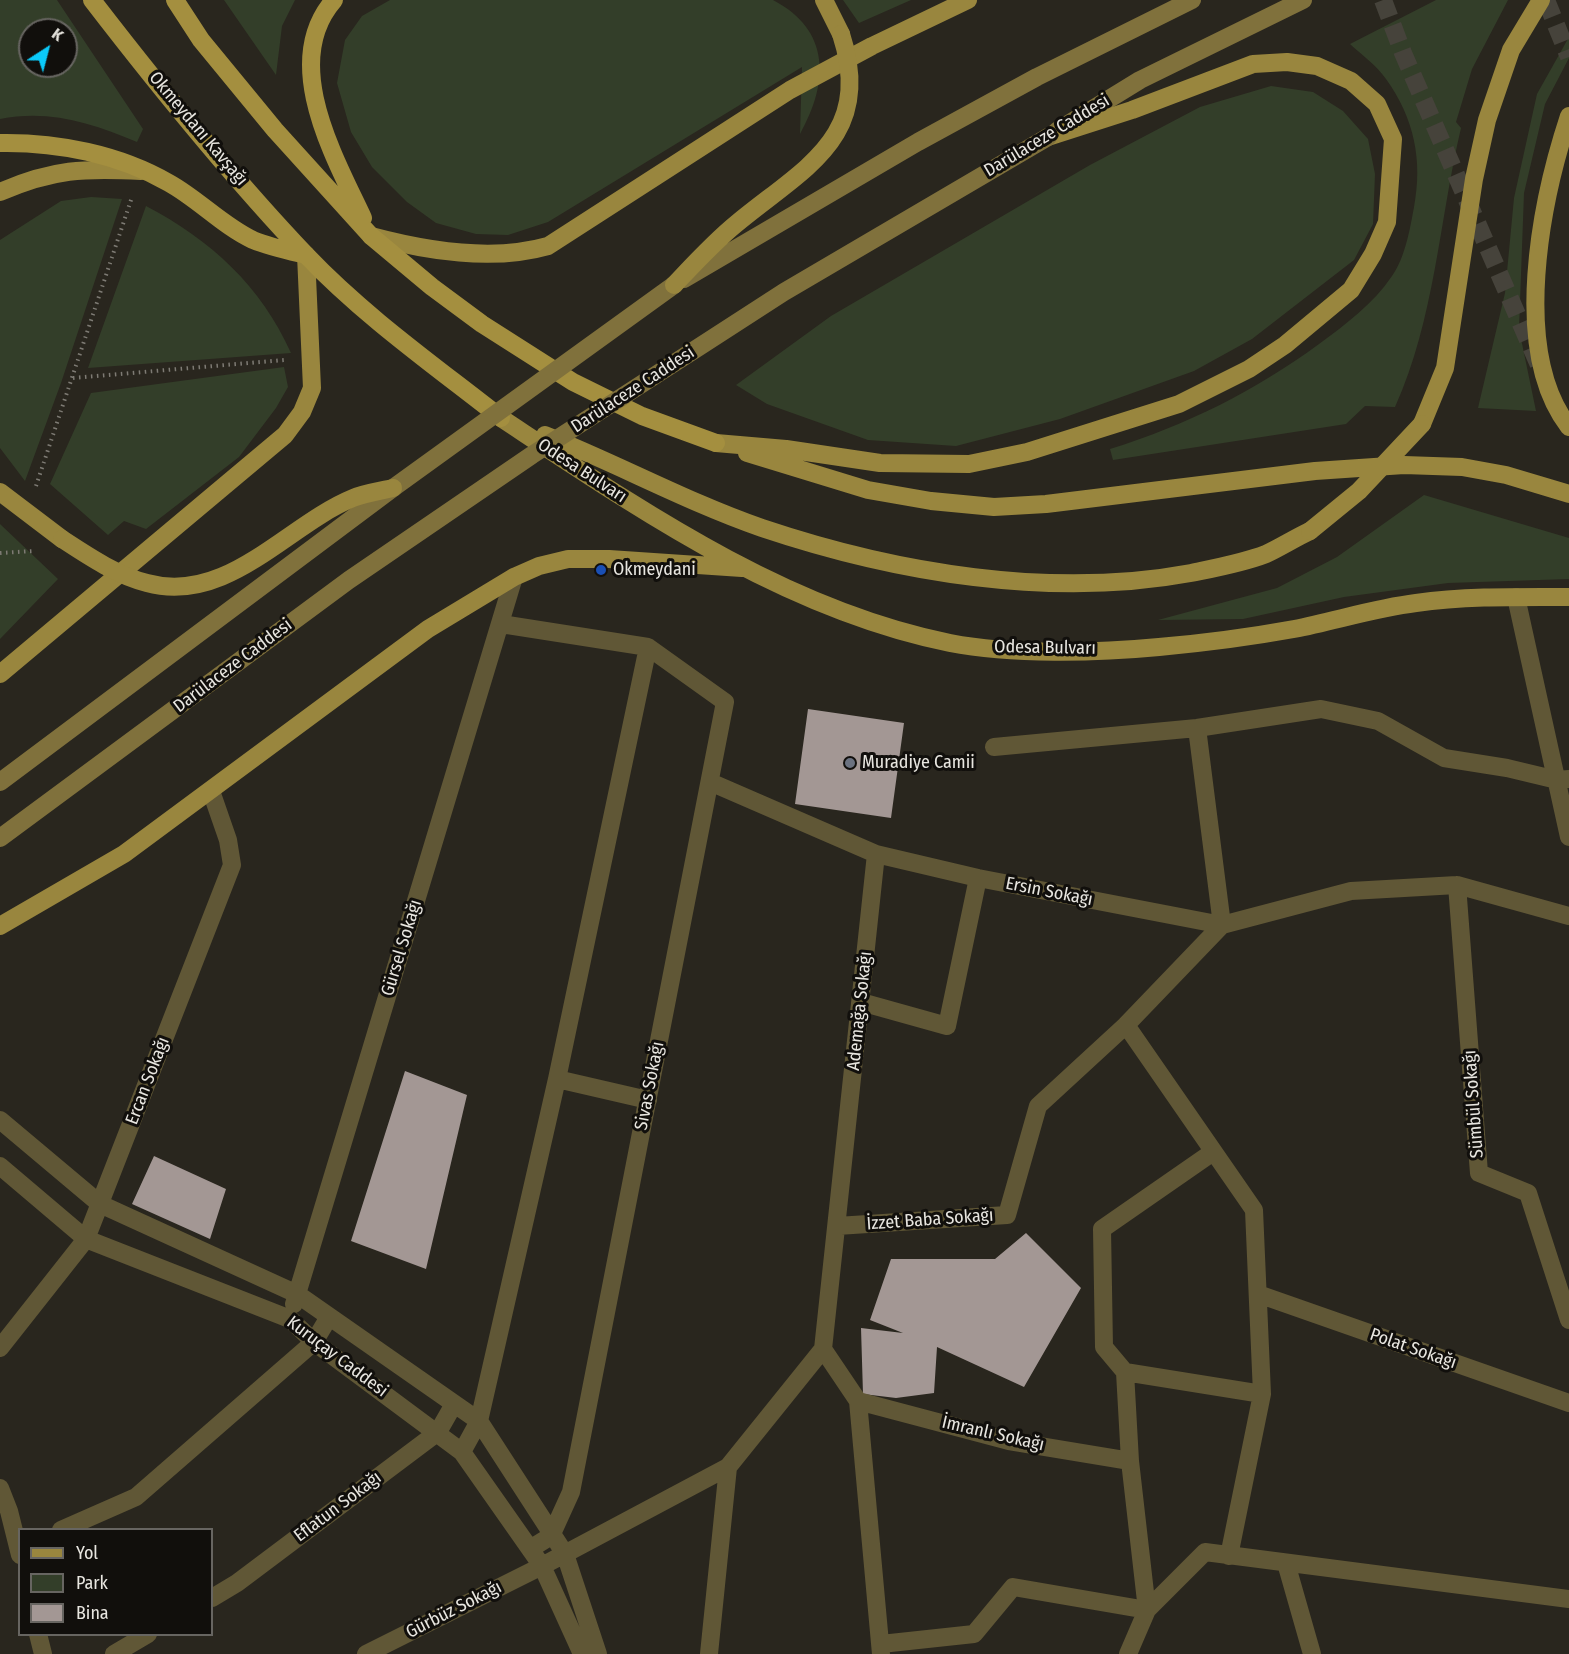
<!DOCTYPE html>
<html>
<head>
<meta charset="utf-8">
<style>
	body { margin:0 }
	#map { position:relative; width:1569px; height:1654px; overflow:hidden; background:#29261e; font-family:"Fira Sans Condensed",sans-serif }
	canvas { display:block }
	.legend { position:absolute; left:18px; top:1528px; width:195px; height:108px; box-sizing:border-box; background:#110f0c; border:2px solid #676561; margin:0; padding:8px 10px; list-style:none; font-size:18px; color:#e8e6e0 }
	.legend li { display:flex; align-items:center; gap:12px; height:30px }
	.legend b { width:30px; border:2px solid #676561 }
	.north { position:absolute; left:18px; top:18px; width:60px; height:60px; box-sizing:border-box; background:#110f0c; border:2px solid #676561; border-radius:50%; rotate:36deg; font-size:16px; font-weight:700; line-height:24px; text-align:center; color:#e8e6e0 }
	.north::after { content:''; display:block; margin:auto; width:21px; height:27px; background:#0bcafa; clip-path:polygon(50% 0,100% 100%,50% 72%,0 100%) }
</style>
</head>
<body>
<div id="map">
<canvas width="1569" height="1654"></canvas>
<ul class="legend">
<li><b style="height:8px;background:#99863e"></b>Yol</li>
<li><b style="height:16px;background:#333e29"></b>Park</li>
<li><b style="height:16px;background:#a39794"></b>Bina</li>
</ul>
<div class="north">K</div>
</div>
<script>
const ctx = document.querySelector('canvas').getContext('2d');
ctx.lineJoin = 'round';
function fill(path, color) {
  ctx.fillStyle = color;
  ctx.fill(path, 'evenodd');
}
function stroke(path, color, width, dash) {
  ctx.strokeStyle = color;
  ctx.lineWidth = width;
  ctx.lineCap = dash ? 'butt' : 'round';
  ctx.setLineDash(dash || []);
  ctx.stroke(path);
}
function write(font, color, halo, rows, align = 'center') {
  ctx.font = font + ' "Fira Sans Condensed",sans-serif';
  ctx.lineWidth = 6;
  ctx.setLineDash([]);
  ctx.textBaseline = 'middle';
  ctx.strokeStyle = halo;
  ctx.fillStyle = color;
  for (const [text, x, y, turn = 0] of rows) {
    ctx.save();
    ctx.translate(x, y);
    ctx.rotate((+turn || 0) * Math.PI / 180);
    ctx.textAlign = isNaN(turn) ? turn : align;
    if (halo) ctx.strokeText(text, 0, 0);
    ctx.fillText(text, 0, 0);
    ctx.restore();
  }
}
fill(new Path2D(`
	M 0,0 L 57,0 L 143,129 L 137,142 C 92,123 49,109 0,119 ZM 30,30 L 66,30 L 66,66 L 30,66 Z
	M 224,0 L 295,0 L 282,26 L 276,75 Z
	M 390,0 L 773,0 C 831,30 829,83 800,134 L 802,67 L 548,222 L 508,235 L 476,234 L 436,223 L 407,202 L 372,167 L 351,132 L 337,83 L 345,40 L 362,16 Z
	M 843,0 L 911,0 L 859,23 Z
	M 1436,0 L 1508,0 L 1472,69 L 1456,122 L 1461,128 C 1439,221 1435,319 1395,407 L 1365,406 L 1346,424 L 1113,460 L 1110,449 C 1187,425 1255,391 1319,344 C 1346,324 1373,304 1392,276 C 1405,258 1410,229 1414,207 C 1423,160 1414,118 1386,79 C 1377,66 1362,55 1350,44 Z
	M 1569,37 L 1569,58 L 1545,104 L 1524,193 L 1519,329 L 1536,411 L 1478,408 L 1505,293 L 1514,198 L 1537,94 Z
	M 1271,86 L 1313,92 L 1343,111 L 1368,139 L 1375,174 L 1373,224 L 1354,260 L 1252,339 L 1194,371 L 1060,419 L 956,446 L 868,440 L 767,404 L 736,385 L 831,316 L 1090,165 L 1200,107 Z
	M 91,197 L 122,199 L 61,383 L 25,481 L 0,448 L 0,240 L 61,201 Z
	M 146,206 C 211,240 261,286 291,353 L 88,368 Z
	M 284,367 L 288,387 L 276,408 L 239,457 L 146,529 L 124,521 L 108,535 L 50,484 L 91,393 Z
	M 1424,495 L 1569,538 L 1569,579 L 1448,583 L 1344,597 L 1243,619 L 1158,620 L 1277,588 L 1337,557 Z
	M 0,524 L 58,579 L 0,639 Z`), '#333e29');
fill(new Path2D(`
	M 808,709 L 904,723 L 891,818 L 795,804 Z
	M 405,1071 L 467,1095 L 426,1269 L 351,1241 Z
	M 154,1156 L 226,1189 L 210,1239 L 132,1204 Z
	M 1026,1233 L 1081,1288 L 1024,1387 L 937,1347 L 934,1393 L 896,1398 L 863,1394 L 861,1328 L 903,1333 L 870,1320 L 891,1259 L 995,1259 Z`), '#a39794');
stroke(new Path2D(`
	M 1383,0 L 1403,53 L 1539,365
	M 1546,0 L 1569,57`), '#46433b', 18, [18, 9]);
stroke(new Path2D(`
	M 73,378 L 284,360
	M 36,486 L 132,197
	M 0,553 L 34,551`), '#7e7b74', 4, [1.5, 4.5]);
stroke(new Path2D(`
	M 1516,597 L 1569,837
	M 994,747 L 1197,728 L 1321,709 L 1378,721 L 1444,758 L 1507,768 L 1557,780 L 1569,779
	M 710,782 L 876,854 L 978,878 L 1222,925 L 1197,728
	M 1457,885 L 1479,1173 L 1528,1193 L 1569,1320
	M 861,1002 L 947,1026 L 978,878
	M 557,1079 L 648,1100
	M 0,1120 L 100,1204 L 297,1294 L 479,1421 L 565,1554 L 598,1654
	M 0,1166 L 86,1239 L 290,1319 L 314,1342 L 462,1452 L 542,1566 L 582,1654
	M 837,1226 L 1007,1215 L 1038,1106 L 1126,1025
	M 1258,1294 L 1569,1403
	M 294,1304 L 514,577
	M 0,1348 L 86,1239 L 232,865 L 228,840 L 211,791
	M 823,1349 L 876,854
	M 823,1349 L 858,1401 L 881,1654
	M 1125,1372 L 1104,1347 L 1102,1229 L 1213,1152
	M 858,1401 L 1009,1441 L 1130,1461
	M 462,1452 L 479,1421 L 557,1079 L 648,647 L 501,624
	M 0,1488 L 9,1511 L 20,1555
	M 61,1530 L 136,1497 L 314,1342 L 329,1317
	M 530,1549 L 551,1536 L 571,1492 L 725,702 L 648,647
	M 1229,1556 L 1262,1394 L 1254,1210 L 1126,1025 L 1222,925 L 1351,891 L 1457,885 L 1569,916
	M 1286,1563 L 1312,1654
	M 212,1598 L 237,1583 L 438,1432 L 454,1404
	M 1147,1610 L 1130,1461 L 1125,1372 L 1262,1394
	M 38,1634 L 43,1654
	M 881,1644 L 974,1634 L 1013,1587 L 1147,1610
	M 114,1654 L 148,1634
	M 366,1654 L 542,1566 L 728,1467 L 823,1349
	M 709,1654 L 728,1467
	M 1128,1654 L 1147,1610 L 1205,1552 L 1569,1599`), '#605736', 18);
stroke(new Path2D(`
	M 1057,131 L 1140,80 L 1303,0
	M 684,279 L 918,142 L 1037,77 L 1192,0
	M 0,782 L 393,488`), '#80713c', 18);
stroke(new Path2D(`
	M 824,0 L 841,34
	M 1569,116 C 1541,201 1510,351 1569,427
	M 0,192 C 53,169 84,168 141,171
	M 371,236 C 427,251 492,262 548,246 L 790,90 L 872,46 L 968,0
	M 501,418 C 639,509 785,610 950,643 C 1012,655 1096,653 1159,647 C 1204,643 1250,637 1294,629 C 1335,621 1375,608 1416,603 C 1466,596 1519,597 1569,597
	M 1422,424 L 1445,368 L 1474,179 L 1487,120 L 1511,50 L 1541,0
	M 545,435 C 618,464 687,502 762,528 C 896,573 1051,599 1191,573 C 1215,568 1243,563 1266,554 C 1281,547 1295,538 1310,531
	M 716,443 L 786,449 L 880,463 L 969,464 L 1027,452 L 1179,404 L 1249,369 L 1285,345 L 1351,290 L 1373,254 L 1387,222 L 1393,139 L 1377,104 L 1351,81 L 1317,66 L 1287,62 L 1253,64 L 1132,110 L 1048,137
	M 747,453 L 868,490 L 931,501 L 994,507 L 1046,504 L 1315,471 L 1404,465 L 1462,467 L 1506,475 L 1569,494
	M 0,492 L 62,539
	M 0,674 L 285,435 L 302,412 L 312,388 L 306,255
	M 0,926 L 124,854 L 428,629 L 514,577 L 539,566 L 568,559 L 609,559 L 742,568`), '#99863e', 18);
stroke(new Path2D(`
	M 92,0 C 159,87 230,175 306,255 C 364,316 435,366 501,418
	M 175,0 L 201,40 L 275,130 L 371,236 L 432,287 L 482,324 L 573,382 L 642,416 L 716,443
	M 334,0 C 280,62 334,156 363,218
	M 0,143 C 57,142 119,154 169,183 C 198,199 223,226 253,240 C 270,247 289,251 306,255`), '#a48f3f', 18);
stroke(new Path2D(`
	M 393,488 L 674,285
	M 0,838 L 349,580 L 532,455 L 784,292 L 1048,137`), '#80713c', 18);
stroke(new Path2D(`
	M 674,285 C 694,264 714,242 736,224 C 803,168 875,138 841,34
	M 1310,531 L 1359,491 L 1422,424
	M 62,539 C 88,556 116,575 147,583 C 227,605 287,525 353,498 C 365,493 380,491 393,488`), '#99863e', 18);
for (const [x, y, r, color] of [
	[601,570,6,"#1a4fb4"],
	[850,763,6,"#6b7280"]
]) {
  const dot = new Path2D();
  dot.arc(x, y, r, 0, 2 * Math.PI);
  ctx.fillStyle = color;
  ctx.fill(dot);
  stroke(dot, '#110f0c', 2);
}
write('18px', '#e8e6e0', '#110f0c', [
	["Okmeydanı Kavşağı",198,129,50],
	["Darülaceze Caddesi",1047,136,-31],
	["Darülaceze Caddesi",633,390,-33],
	["Odesa Bulvarı",582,471,33],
	["Odesa Bulvarı",1045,648,1],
	["Darülaceze Caddesi",233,666,-37],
	["Ersin Sokağı",1049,892,11],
	["Gürsel Sokağı",402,948,-73],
	["Ademağa Sokağı",860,1011,-84],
	["Ercan Sokağı",148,1081,-69],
	["Sivas Sokağı",650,1086,-79],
	["Sümbül Sokağı",1474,1104,-94],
	["İzzet Baba Sokağı",930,1220,-4],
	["Polat Sokağı",1413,1349,19],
	["Kuruçay Caddesi",337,1357,37],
	["İmranlı Sokağı",993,1434,13],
	["Eflatun Sokağı",338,1507,-37],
	["Gürbüz Sokağı",454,1610,-27]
]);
write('18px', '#e8e6e0', '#110f0c', [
	["Okmeydani",613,570],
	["Muradiye Camii",862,763]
], 'left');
</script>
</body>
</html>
